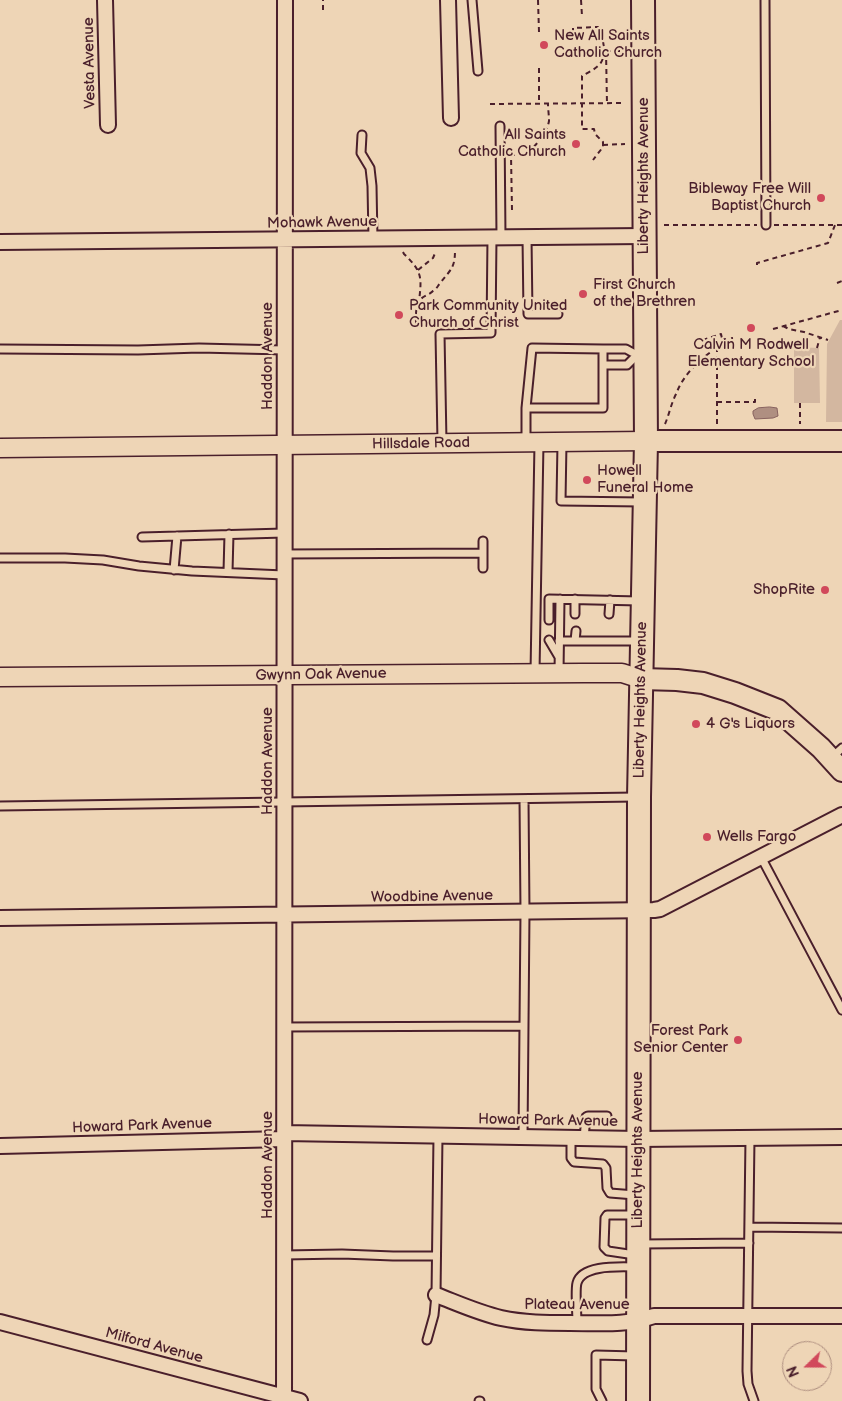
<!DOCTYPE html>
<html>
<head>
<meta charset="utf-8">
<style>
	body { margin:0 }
	#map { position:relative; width:842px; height:1401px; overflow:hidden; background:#eed5b6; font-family:"Balsamiq Sans",sans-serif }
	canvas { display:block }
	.north { position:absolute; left:782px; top:1341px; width:50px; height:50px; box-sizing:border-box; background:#eed5b6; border:1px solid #ac8c7e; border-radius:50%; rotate:248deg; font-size:14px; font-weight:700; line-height:20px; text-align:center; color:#4a1f2b }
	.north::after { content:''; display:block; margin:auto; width:18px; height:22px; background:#d1495b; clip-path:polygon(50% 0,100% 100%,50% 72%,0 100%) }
</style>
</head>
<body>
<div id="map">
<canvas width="842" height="1401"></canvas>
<div class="north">N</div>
</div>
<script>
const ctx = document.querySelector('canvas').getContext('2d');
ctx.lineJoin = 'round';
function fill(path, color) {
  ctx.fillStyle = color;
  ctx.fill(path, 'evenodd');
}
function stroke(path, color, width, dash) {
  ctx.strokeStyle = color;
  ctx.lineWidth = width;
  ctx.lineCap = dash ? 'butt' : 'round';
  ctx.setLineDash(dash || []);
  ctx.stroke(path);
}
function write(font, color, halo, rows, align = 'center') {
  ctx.font = font + ' "Balsamiq Sans",sans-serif';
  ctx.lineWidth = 4.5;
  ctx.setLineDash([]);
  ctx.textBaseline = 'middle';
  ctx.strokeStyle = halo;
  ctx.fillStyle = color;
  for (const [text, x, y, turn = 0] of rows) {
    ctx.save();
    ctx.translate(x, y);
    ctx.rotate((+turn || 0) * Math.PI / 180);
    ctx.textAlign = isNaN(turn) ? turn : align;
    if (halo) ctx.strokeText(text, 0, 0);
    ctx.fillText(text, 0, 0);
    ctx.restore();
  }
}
fill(new Path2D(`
	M 840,320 L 842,320 L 842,422 L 826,422 L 827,344 Z
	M 794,347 L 819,348 L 820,403 L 794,403 Z`), '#d3b7a0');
const water = new Path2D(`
	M 770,407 L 777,408 L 778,416 L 773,418 L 755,419 L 753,414 L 753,411 L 758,408 Z`);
fill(water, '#af8f81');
stroke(water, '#87625f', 1);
const service = new Path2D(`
	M 472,0 L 478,71
	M 765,0 L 766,225
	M 500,126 L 501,237
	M 362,135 L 361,153 L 370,168 L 372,186 L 373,239
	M 527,237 L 528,314 L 558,314
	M 0,349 L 138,350 L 199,348 L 284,350
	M 603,349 L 626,349 L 637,355 L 642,355
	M 603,365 L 627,365 L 637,355
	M 442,442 L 440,334 L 491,333 L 492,237
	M 526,442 L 526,408 L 532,348 L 603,349 L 603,408 L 526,408
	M 562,443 L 561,501 L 642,502
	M 142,537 L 284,533
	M 284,554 L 483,553
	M 0,558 L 65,558 L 103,560 L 139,566 L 192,571 L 284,575
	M 483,568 L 483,541
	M 174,570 L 177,536
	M 228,572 L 229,534
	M 575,599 L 575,614
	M 609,614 L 610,600
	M 549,620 L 549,599 L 640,601
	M 549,640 L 559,657
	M 559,641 L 639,641
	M 575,641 L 576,631
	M 535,672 L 539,443
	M 559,673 L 560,599
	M 831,758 L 842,748
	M 0,806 L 636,797
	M 761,857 L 842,1010
	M 284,1027 L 523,1026
	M 523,1137 L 525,912 L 524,799
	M 571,1138 L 571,1158 L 574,1162 L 603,1164 L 606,1168 L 607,1188 L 610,1193 L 635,1195
	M 584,1138 L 586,1117 L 588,1116 L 607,1116
	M 750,1138 L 747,1371 L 748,1384 L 754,1401
	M 749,1227 L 842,1228
	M 641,1244 L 749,1243
	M 284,1255 L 342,1254 L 393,1256 L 436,1256
	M 635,1255 L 608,1251 L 604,1247 L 605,1218 L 607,1215 L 635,1215
	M 577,1323 C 577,1314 575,1290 577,1283 C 582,1264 621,1267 636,1267
	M 427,1340 L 434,1315 L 436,1295 L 438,1136
	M 479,1401 L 480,1401
	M 602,1401 L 596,1389 L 596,1355 L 635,1356`);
const minor = new Path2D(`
	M 105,0 L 108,125
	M 448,0 L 451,118
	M 0,242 L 644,236
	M 0,918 L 654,910 L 660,909 L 842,815
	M 284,1133 L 638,1139 L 842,1137
	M 0,1146 L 284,1139
	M 436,1295 C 457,1303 479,1313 501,1318 C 524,1323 547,1323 570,1323 C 602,1323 624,1326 654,1316 L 842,1316
	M 0,1322 L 300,1401
	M 284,1401 L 285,0`);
const tertiary = new Path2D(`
	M 0,448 L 646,441
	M 0,677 L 583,673 L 622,673 L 641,679`);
const secondary = new Path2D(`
	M 646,441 L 842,441
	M 641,679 L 677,680 L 703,683 L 735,693 L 778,710 L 821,748 L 842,771`);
const primary = new Path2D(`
	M 638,1401 L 639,797 L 646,441 L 643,0`);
stroke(service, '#4a1f2b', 11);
stroke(minor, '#4a1f2b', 18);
stroke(tertiary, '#4a1f2b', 21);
stroke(secondary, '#4a1f2b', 24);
stroke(primary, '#4a1f2b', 26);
stroke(new Path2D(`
	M 538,0 L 539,32
	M 581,0 L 582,16
	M 323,10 L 323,0
	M 573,33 L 573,28 L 598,27 C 603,37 608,56 599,65 C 594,70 587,73 582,76 L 582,129 L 594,129 L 595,134 L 603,142 L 603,147 L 593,160
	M 606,51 L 607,104
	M 606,51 L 623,51
	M 539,68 L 539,104
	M 490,104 L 624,103
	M 603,145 L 625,144
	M 512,210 L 511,155 L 525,155 C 535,147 547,133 549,121 C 549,115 548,109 548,104
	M 664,225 L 757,225
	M 774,225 L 842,225
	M 403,252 L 404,254 C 422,271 422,277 419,301
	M 757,265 L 757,263 L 828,243 L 835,225
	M 418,270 L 433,258 L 436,251
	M 837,283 L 842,281
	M 416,324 C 416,316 415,307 420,300 C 423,296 429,295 433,291 C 437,289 438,285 441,282 C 451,269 455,268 455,250
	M 783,326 L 789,329 L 804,332 L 828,340
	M 773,329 L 842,310
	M 722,339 L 733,338
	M 717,347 L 717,424
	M 817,348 L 820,337
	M 717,402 L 755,402 L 755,398
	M 800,403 L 800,424
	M 665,424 C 669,415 671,404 676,394 C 685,371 703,357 723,343 L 721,334 L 703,340`), '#4a1f2b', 2, [5, 4]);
stroke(service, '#eed5b6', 7);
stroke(minor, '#eed5b6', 14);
stroke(tertiary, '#eed5b6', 18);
stroke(secondary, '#eed5b6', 20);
stroke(primary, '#eed5b6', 22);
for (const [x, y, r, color] of [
	[544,45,5,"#d1495b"],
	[576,144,5,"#d1495b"],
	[821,198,5,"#d1495b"],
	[583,294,5,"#d1495b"],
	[399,315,5,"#d1495b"],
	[751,328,5,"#d1495b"],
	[587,480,5,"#d1495b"],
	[825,590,5,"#d1495b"],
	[696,724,5,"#d1495b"],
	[707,837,5,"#d1495b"],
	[738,1040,5,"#d1495b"]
]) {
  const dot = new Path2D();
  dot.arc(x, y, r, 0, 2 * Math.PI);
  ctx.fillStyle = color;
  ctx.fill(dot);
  stroke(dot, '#eed5b6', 2);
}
write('15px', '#4a1f2b', '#eed5b6', [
	["New All Saints",554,36],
	["Catholic Church",554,53],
	["All Saints",566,135,"right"],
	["Catholic Church",566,152,"right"],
	["Bibleway Free Will",811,189,"right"],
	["Baptist Church",811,206,"right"],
	["First Church",593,285],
	["of the Brethren",593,302],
	["Park Community United",409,306],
	["Church of Christ",409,323],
	["Calvin M Rodwell",751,345,"center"],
	["Elementary School",751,362,"center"],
	["Howell",597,471],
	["Funeral Home",597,488],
	["ShopRite",815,590,"right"],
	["4 G's Liquors",706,724],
	["Wells Fargo",717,837],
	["Forest Park",728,1031,"right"],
	["Senior Center",728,1048,"right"]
], 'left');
write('15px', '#4a1f2b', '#eed5b6', [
	["Vesta Avenue",90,63,-91],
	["Liberty Heights Avenue",644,176,-90],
	["Mohawk Avenue",322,223,-1],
	["Haddon Avenue",268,356,-90],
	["Hillsdale Road",421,444,-1],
	["Gwynn Oak Avenue",321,675,-1],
	["Liberty Heights Avenue",641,700,-89],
	["Haddon Avenue",268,761,-90],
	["Woodbine Avenue",432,897,-1],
	["Howard Park Avenue",548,1121,1],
	["Howard Park Avenue",142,1126,-2],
	["Liberty Heights Avenue",638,1150,-90],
	["Haddon Avenue",268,1165,-90],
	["Plateau Avenue",577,1305],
	["Milford Avenue",154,1346,15]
]);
</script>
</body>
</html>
